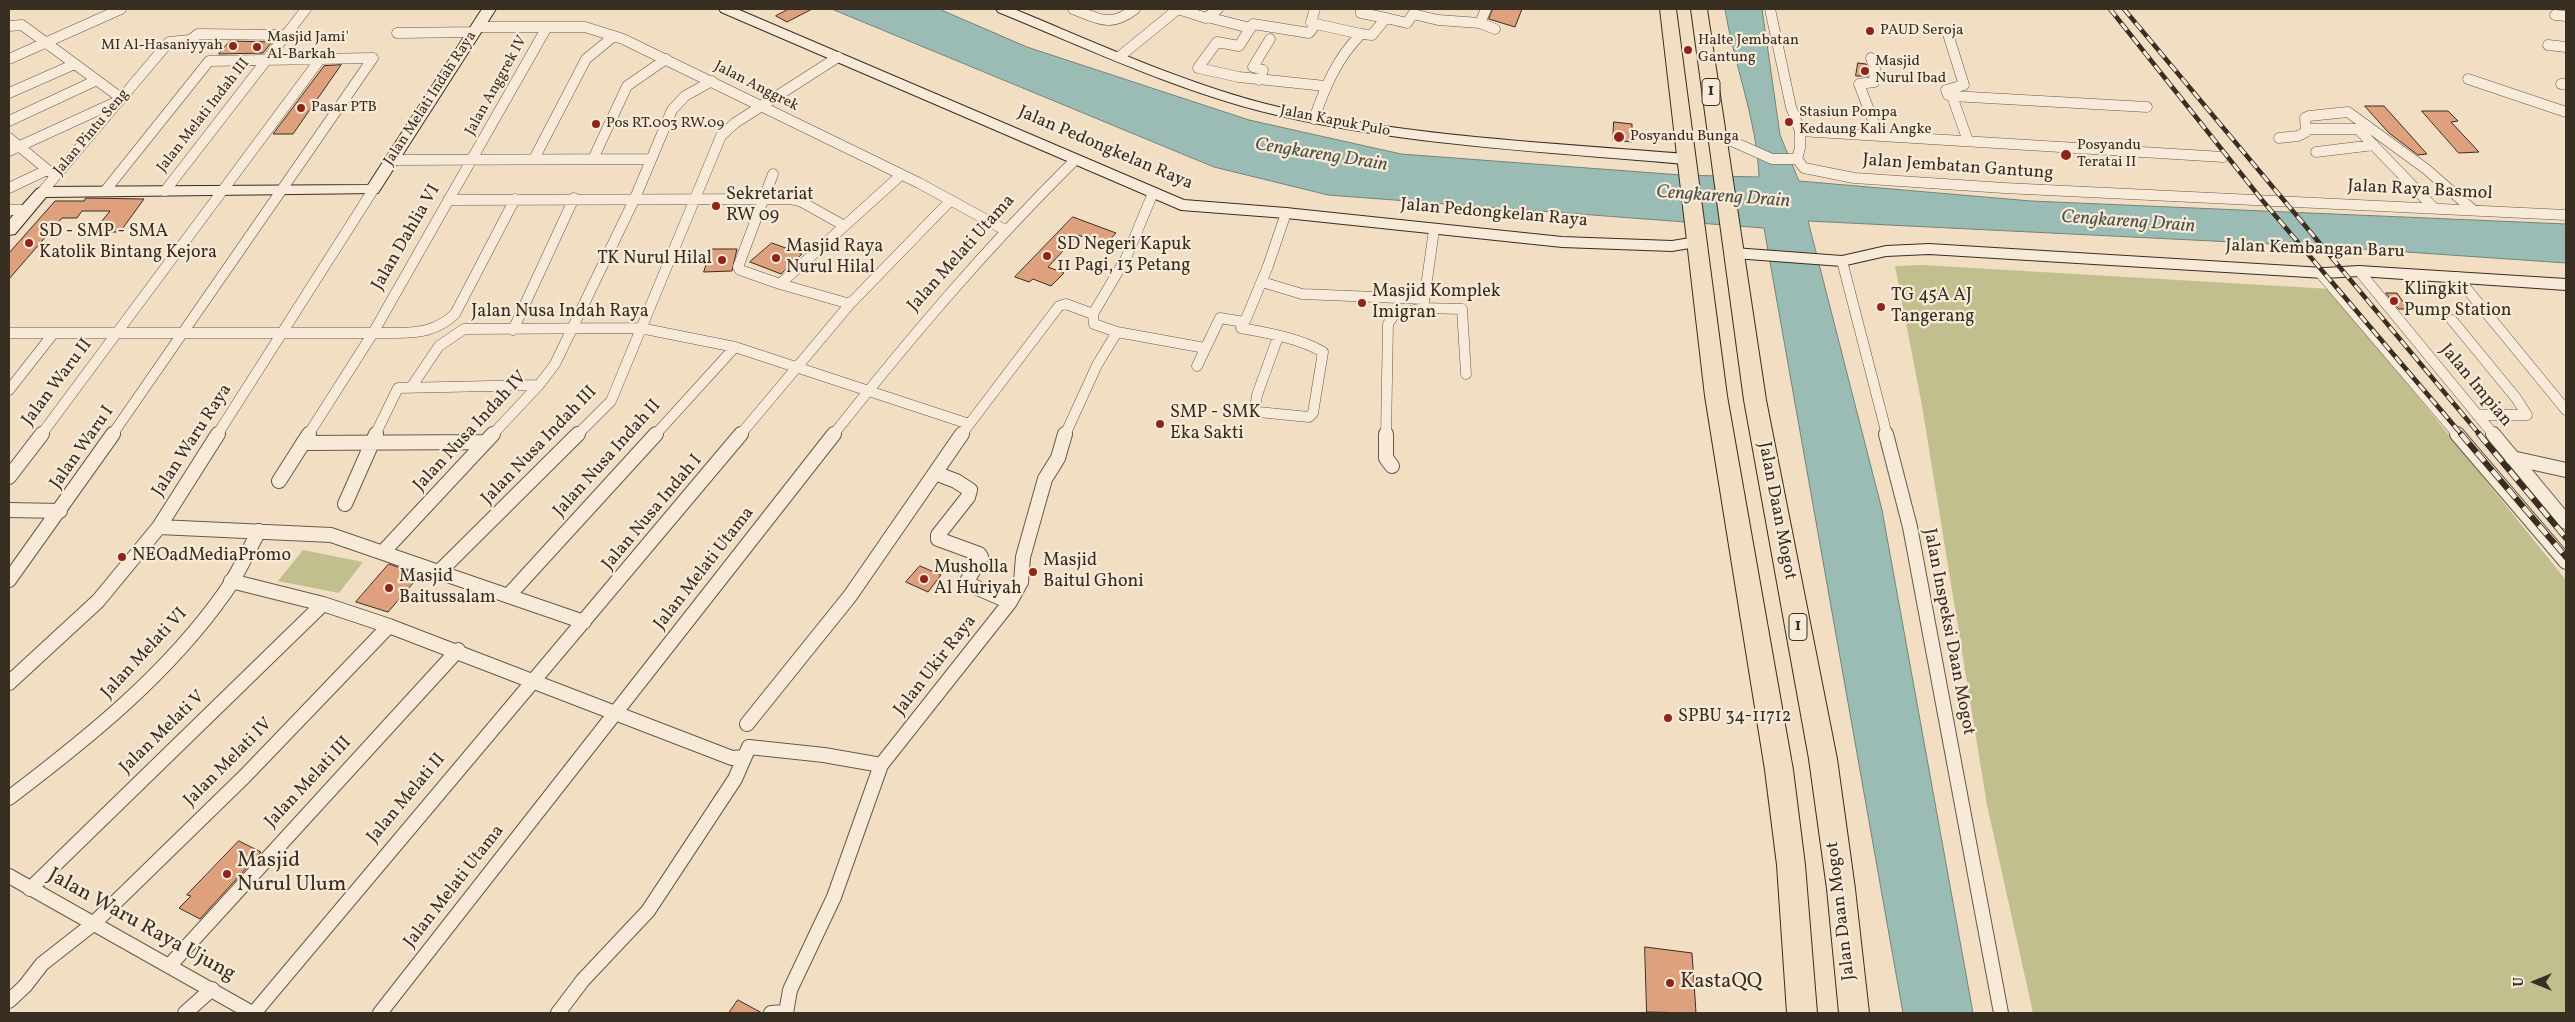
<!DOCTYPE html>
<html>
<head>
<meta charset="utf-8">
<style>
	body { margin:0 }
	#map { position:relative; width:2575px; height:1022px; overflow:hidden; background:#f2dec3; font-family:Vollkorn,serif }
	canvas { display:block }
	.frame { position:absolute; inset:0; border:10px solid #382e21; pointer-events:none }
	.north { position:absolute; left:2510px; top:957px; width:50px; height:50px; -webkit-text-stroke:4px #f7ead8; paint-order:stroke; rotate:270deg; font-size:14px; font-weight:700; line-height:20px; text-align:center; color:#382e21 }
	.north::after { content:''; display:block; margin:auto; width:18px; height:22px; background:#382e21; clip-path:polygon(50% 0,100% 100%,50% 72%,0 100%) }
</style>
</head>
<body>
<div id="map">
<canvas width="2575" height="1022"></canvas>
<div class="frame"></div>
<div class="north">U</div>
</div>
<script>
const ctx = document.querySelector('canvas').getContext('2d');
ctx.lineJoin = 'round';
function fill(path, color) {
  ctx.fillStyle = color;
  ctx.fill(path, 'evenodd');
}
function stroke(path, color, width, dash) {
  ctx.strokeStyle = color;
  ctx.lineWidth = width;
  ctx.lineCap = dash ? 'butt' : 'round';
  ctx.setLineDash(dash || []);
  ctx.stroke(path);
}
function write(font, color, halo, rows, align = 'center') {
  ctx.font = font + ' Vollkorn,serif';
  ctx.lineWidth = 4.5;
  ctx.setLineDash([]);
  ctx.textBaseline = 'middle';
  ctx.strokeStyle = halo;
  ctx.fillStyle = color;
  for (const [text, x, y, turn = 0] of rows) {
    ctx.save();
    ctx.translate(x, y);
    ctx.rotate((+turn || 0) * Math.PI / 180);
    ctx.textAlign = isNaN(turn) ? turn : align;
    if (halo) ctx.strokeText(text, 0, 0);
    ctx.fillText(text, 0, 0);
    ctx.restore();
  }
}
fill(new Path2D(`
	M 1922,265 L 2331,289 L 2566,580 L 2566,1013 L 2033,1013 L 1987,805 L 1922,406 L 1895,266 Z
	M 303,550 L 363,562 L 339,593 L 278,581 Z`), '#c2bf8f');
const water = new Path2D(`
	M 832,9 L 939,9 L 1027,47 L 1249,120 L 1401,154 L 1681,175 L 1759,177 C 1757,120 1734,65 1725,9 L 1762,9 L 1780,135 L 1799,181 L 2031,201 L 2566,224 L 2566,263 L 2334,247 L 1808,221 L 1882,510 L 1973,1013 L 1903,1013 L 1764,228 L 1328,195 L 1214,167 Z`);
fill(water, '#9bbcb5');
stroke(water, '#73837a', 1);
const building = new Path2D(`
	M 789,9 L 812,9 L 787,22 L 776,16 Z
	M 1493,9 L 1522,9 L 1515,27 L 1489,19 Z
	M 230,41 L 272,42 L 263,53 L 219,54 Z
	M 1858,63 L 1866,64 L 1868,76 L 1856,76 Z
	M 341,65 L 293,134 L 273,134 L 324,66 Z
	M 2365,106 L 2384,106 L 2427,154 L 2418,155 L 2389,133 Z
	M 2422,111 L 2448,111 L 2458,121 L 2451,122 L 2479,152 L 2459,153 Z
	M 1614,122 L 1632,124 L 1632,142 L 1613,140 Z
	M 86,198 L 144,199 L 120,232 L 93,232 L 110,211 L 82,211 L 77,218 L 62,218 L 9,279 L 9,253 L 55,201 L 84,201 Z
	M 1073,217 L 1116,233 L 1105,245 L 1078,235 L 1048,267 L 1064,273 L 1051,286 L 1033,279 L 1029,282 L 1015,277 Z
	M 772,243 L 802,254 L 781,274 L 750,262 Z
	M 712,249 L 737,249 L 732,271 L 704,272 Z
	M 2386,293 L 2397,293 L 2408,309 L 2399,309 Z
	M 389,564 L 420,575 L 388,612 L 356,602 Z
	M 920,566 L 941,575 L 928,592 L 906,582 Z
	M 239,841 L 261,852 L 200,919 L 179,908 L 191,896 L 187,895 Z
	M 1645,947 L 1692,953 L 1696,1013 L 1647,1012 Z
	M 738,1000 L 762,1013 L 729,1013 Z`);
fill(building, '#dfa17d');
stroke(building, '#382e21', 1);
const streetFar1 = new Path2D(`
	M 1073,9 C 1099,19 1110,28 1135,9
	M 1315,9 L 1311,22 L 1316,24 L 1309,33 L 1253,24 L 1239,46 L 1217,42 L 1198,68 L 1239,77 L 1325,86
	M 1361,9 L 1361,13 L 1386,18
	M 1486,9 L 1480,23 L 1495,29
	M 1770,9 L 1791,107 L 1800,131
	M 2555,15 L 2566,16
	M 1207,17 L 1250,28
	M 1316,24 L 1361,34
	M 9,26 L 22,25 L 121,98
	M 477,27 L 585,27 L 623,39 L 919,183 L 1005,230
	M 397,33 L 475,32
	M 1948,34 L 1964,85 L 1946,90 L 1948,95 L 1952,96 L 1968,141
	M 2548,45 L 2566,47
	M 1119,57 L 1178,9 L 1206,18 L 1218,9
	M 1871,58 L 1875,69 L 1874,82 L 1859,84 L 1879,136
	M 9,59 L 121,9
	M 2468,79 L 2566,112
	M 1259,80 L 1263,70 L 1253,67 L 1270,39
	M 2561,84 L 2566,84
	M 9,93 L 75,64
	M 1952,96 L 2147,107
	M 1314,119 C 1325,87 1337,58 1361,34 L 1372,35 L 1386,18 L 1407,23 L 1413,14 L 1438,20 L 1480,23
	M 9,121 L 97,80
	M 2310,129 L 2358,129 L 2433,207
	M 1718,135 L 1772,159 L 1797,159
	M 9,138 L 55,176
	M 2279,138 L 2298,136 L 2306,132 L 2305,118 L 2309,116 L 2348,112 L 2426,169 L 2473,210
	M 9,151 L 116,102
	M 2316,152 L 2374,145
	M 534,159 L 586,59 L 614,36
	M 593,159 L 627,86 L 666,59
	M 1797,159 L 1804,168 L 1854,178 L 2004,188 L 2566,215
	M 1797,159 L 1800,148 L 1800,131 L 2223,157
	M 391,160 L 651,159
	M 773,174 L 738,267 L 740,270 L 780,284
	M 9,188 L 47,170
	M 105,191 L 209,61 L 373,58 L 112,435
	M 165,191 L 306,9
	M 42,192 L 169,42 L 190,40 L 198,34 L 285,35
	M 448,200 L 790,199 L 800,201 L 843,225
	M 9,210 L 26,210
	M 1842,261 L 1887,435
	M 2359,271 L 2494,435
	M 2320,273 L 2458,435
	M 2457,277 L 2566,410
	M 1262,282 L 1302,294 L 1424,299
	M 850,304 L 780,284 L 901,175
	M 1423,308 L 1462,309 L 1466,374
	M 2452,320 L 2516,398 L 2527,415 L 2477,415
	M 1244,322 L 1241,328 C 1268,333 1299,338 1323,352 L 1313,413 L 1309,417 L 1258,412 L 1255,409 L 1257,395 L 1278,337
	M 513,330 L 574,198
	M 1117,332 L 1205,348
	M 9,333 L 395,333 C 418,333 437,331 455,314 L 515,199
	M 1197,366 L 1220,318 L 1244,322 L 1246,319 L 1268,266 L 1286,213
	M 412,386 L 439,346 L 464,329 L 640,328 L 735,347 L 969,424
	M 9,390 L 53,334
	M 41,435 L 321,58
	M 217,435 L 373,190
	M 308,435 L 373,333 L 547,27
	M 375,435 L 398,388 L 539,385
	M 492,435 L 539,385 L 555,364 L 635,198 L 672,110 L 685,96 L 712,81
	M 577,435 L 611,401 L 721,136 L 735,123 L 838,57
	M 655,435 L 735,347
	M 740,435 L 850,304 L 951,200
	M 833,435 C 910,338 987,247 1075,160
	M 961,435 L 1059,306 L 1066,304 L 1093,314
	M 1065,435 L 1097,365 L 1117,332 L 1094,324 L 1093,314 L 1126,258 L 1153,193
	M 1386,435 L 1388,324 L 1394,315 L 1423,308 L 1434,230`);
const street = new Path2D(`
	M 1386,434 L 1386,458 L 1392,466
	M 1886,434 L 1910,527 L 2001,1013
	M 2457,434 L 2566,562
	M 2493,434 L 2566,522
	M 303,443 L 485,442
	M 2512,458 L 2566,470
	M 935,473 L 956,481 L 970,490 L 968,497 L 938,535 L 938,539 L 979,554 L 981,557 L 966,583 L 1010,602
	M 9,477 L 42,434
	M 279,481 L 309,434
	M 345,504 L 376,434
	M 9,510 L 60,511
	M 159,527 L 331,535 L 584,622
	M 383,552 L 493,434
	M 440,571 L 578,434
	M 9,580 L 113,434
	M 231,581 L 323,604 L 389,626 L 732,758 L 744,757
	M 508,596 L 656,434
	M 9,683 L 98,601 L 159,527 L 218,434
	M 747,724 L 850,596 L 962,434
	M 9,798 C 88,738 168,674 226,591 C 239,572 248,551 259,531
	M 9,876 L 252,1013
	M 30,889 L 323,604
	M 170,965 L 458,650
	M 9,1001 L 25,986 L 42,964 L 93,924 L 245,776 L 389,626
	M 185,1013 L 212,989
	M 254,1013 L 741,434
	M 380,1013 L 834,434
	M 558,1013 L 583,980 L 648,911 L 735,779 L 749,747 L 824,755 L 881,765
	M 771,1013 L 786,1012
	M 786,1013 L 790,990 L 834,897 L 881,765 L 1010,602 L 1021,582 L 1023,557 L 1045,479 L 1058,458 L 1065,434`);
const secondary = new Path2D(`
	M 482,9 L 496,9 L 378,193 L 46,197 L 15,234 L 9,235 L 9,220 L 37,189 L 42,187 L 368,185 Z
	M 719,9 L 737,9 L 1184,200 L 1286,208 L 1562,237 L 1672,241 L 1696,237 L 1702,238 L 1704,242 L 1702,246 L 1672,251 L 1562,247 L 1286,218 L 1181,210 L 721,12 Z
	M 996,9 L 1014,9 C 1099,44 1194,88 1283,108 C 1415,137 1551,143 1685,154 L 1692,159 L 1685,164 C 1550,152 1413,146 1281,116 C 1186,95 1089,49 998,12 Z
	M 1929,244 L 2324,268 L 2359,266 L 2566,279 L 2566,290 L 2359,276 L 2324,278 L 1929,254 L 1886,256 L 1842,266 L 1734,258 L 1728,257 L 1726,253 L 1728,249 L 1734,248 L 1842,256 L 1886,246 Z`);
const highway = new Path2D(`
	M 1660,9 L 1676,9 L 1727,396 L 1793,770 L 1805,865 L 1817,1013 L 1787,1013 L 1777,865 L 1765,770 L 1705,396 Z
	M 1691,9 L 1707,9 L 1766,400 L 1837,759 L 1855,889 L 1869,1013 L 1839,1013 L 1827,889 L 1809,759 L 1744,400 Z`);
stroke(streetFar1, '#665a4a', 11);
stroke(street, '#665a4a', 16);
stroke(secondary, '#382e21', 2);
stroke(highway, '#382e21', 2);
stroke(streetFar1, '#f7ead8', 10);
stroke(street, '#f7ead8', 14);
fill(secondary, '#f7ead8');
fill(highway, '#f2dec3');
const railFar1 = new Path2D(`
	M 2110,9 L 2262,200 L 2462,435
	M 2124,9 L 2480,435`);
const rail = new Path2D(`
	M 2461,434 L 2566,557
	M 2479,434 L 2566,538`);
stroke(railFar1, '#382e21', 4.5);
stroke(rail, '#382e21', 6);
stroke(railFar1, '#f7ead8', 3, [9]);
stroke(rail, '#f7ead8', 4.5, [12]);
for (const [x, y, r, color] of [
	[1870,31,5,"#8f2418"],
	[233,46,5,"#8f2418"],
	[257,47,5,"#8f2418"],
	[1688,50,5,"#8f2418"],
	[1865,71,5,"#8f2418"],
	[301,108,5,"#8f2418"],
	[1789,122,5,"#8f2418"],
	[596,124,5,"#8f2418"],
	[1619,137,6,"#8f2418"],
	[2066,155,6,"#8f2418"],
	[716,206,5,"#8f2418"],
	[29,243,5,"#8f2418"],
	[1047,256,5,"#8f2418"],
	[776,258,5,"#8f2418"],
	[722,260,5,"#8f2418"],
	[2394,301,5,"#8f2418"],
	[1362,303,5,"#8f2418"],
	[1881,307,5,"#8f2418"],
	[1160,424,5,"#8f2418"],
	[122,557,5,"#8f2418"],
	[1033,572,5,"#8f2418"],
	[924,579,5,"#8f2418"],
	[389,588,5,"#8f2418"],
	[1668,718,5,"#8f2418"],
	[227,874,5,"#8f2418"],
	[1670,983,5,"#8f2418"]
]) {
  const dot = new Path2D();
  dot.arc(x, y, r, 0, 2 * Math.PI);
  ctx.fillStyle = color;
  ctx.fill(dot);
  stroke(dot, '#f7ead8', 2);
}
write('15px', '#382e21', '#f7ead8', [
	["PAUD Seroja",1880,31],
	["Masjid Jami'",267,38],
	["Al-Barkah",267,55],
	["Halte Jembatan",1698,41],
	["Gantung",1698,58],
	["MI Al-Hasaniyyah",223,46,"right"],
	["Masjid",1875,62],
	["Nurul Ibad",1875,79],
	["Pasar PTB",311,108],
	["Stasiun Pompa",1799,113],
	["Kedaung Kali Angke",1799,130],
	["Pos RT.003 RW.09",606,124],
	["Posyandu Bunga",1630,137],
	["Posyandu",2077,146],
	["Teratai II",2077,163]
], 'left');
write('15px', '#382e21', '#f7ead8', [
	["Jalan Anggrek IV",497,86,-61],
	["Jalan Anggrek",756,87,27],
	["Jalan Melati Indah Raya",431,99,-57],
	["Jalan Melati Indah III",204,116,-52],
	["Jalan Kapuk Pulo",1335,122,11],
	["Jalan Pintu Seng",92,133,-50]
]);
for (const [x, y, w] of [
	[1711,92,18],
	[1798,627,18]
]) {
  const box = new Path2D();
  box.roundRect(x - w / 2, y - 13.5, w, 27, 4);
  ctx.fillStyle = '#f7ead8';
  ctx.fill(box);
  stroke(box, '#382e21', 1);
}
write('bold 16px', '#382e21', null, [
	["1",1711,92],
	["1",1798,627]
]);
write('18px', '#382e21', '#f7ead8', [
	["Jalan Pedongkelan Raya",1105,149,23],
	["Jalan Jembatan Gantung",1958,168,4],
	["Jalan Raya Basmol",2420,191,3],
	["Jalan Pedongkelan Raya",1494,214,5],
	["Jalan Dahlia VI",407,238,-60],
	["Jalan Kembangan Baru",2315,250,2],
	["Jalan Melati Utama",962,254,-48],
	["Jalan Nusa Indah Raya",560,313],
	["Jalan Waru II",58,383,-53],
	["Jalan Impian",2475,386,50],
	["Jalan Nusa Indah IV",471,432,-47],
	["Jalan Waru Raya",193,441,-57],
	["Jalan Nusa Indah III",540,446,-46],
	["Jalan Waru I",83,448,-55],
	["Jalan Nusa Indah II",608,459,-48],
	["Jalan Daan Mogot",1776,511,79],
	["Jalan Nusa Indah I",653,513,-50],
	["Jalan Melati Utama",705,569,-52],
	["Jalan Inspeksi Daan Mogot",1948,632,79],
	["Jalan Melati VI",145,654,-47],
	["Jalan Ukir Raya",936,666,-52],
	["Jalan Melati V",163,733,-44],
	["Jalan Melati IV",229,763,-45],
	["Jalan Melati III",309,783,-47],
	["Jalan Melati II",407,799,-50],
	["Jalan Melati Utama",455,887,-52],
	["Jalan Daan Mogot",1842,911,-97]
]);
write('18px', '#382e21', '#f7ead8', [
	["Sekretariat",726,196],
	["RW 09",726,217],
	["SD - SMP - SMA",39,233],
	["Katolik Bintang Kejora",39,254],
	["SD Negeri Kapuk",1057,246],
	["11 Pagi, 13 Petang",1057,267],
	["Masjid Raya",786,248],
	["Nurul Hilal",786,269],
	["TK Nurul Hilal",712,260,"right"],
	["Klingkit",2404,291],
	["Pump Station",2404,312],
	["Masjid Komplek",1372,293],
	["Imigran",1372,314],
	["TG 45A AJ",1891,297],
	["Tangerang",1891,318],
	["SMP - SMK",1170,414],
	["Eka Sakti",1170,435],
	["NEOadMediaPromo",132,557],
	["Masjid",1043,562],
	["Baitul Ghoni",1043,583],
	["Musholla",934,569],
	["Al Huriyah",934,590],
	["Masjid",399,578],
	["Baitussalam",399,599],
	["SPBU 34-11712",1678,718]
], 'left');
write('italic 19px', '#515246', '#f7ead8', [
	["Cengkareng Drain",1321,156,9],
	["Cengkareng Drain",1723,198,4],
	["Cengkareng Drain",2128,223,4]
]);
write('21px', '#382e21', '#f7ead8', [
	["Masjid",237,862],
	["Nurul Ulum",237,886],
	["KastaQQ",1680,983]
], 'left');
write('21px', '#382e21', '#f7ead8', [
	["Jalan Waru Raya Ujung",141,926,29]
]);
</script>
</body>
</html>
